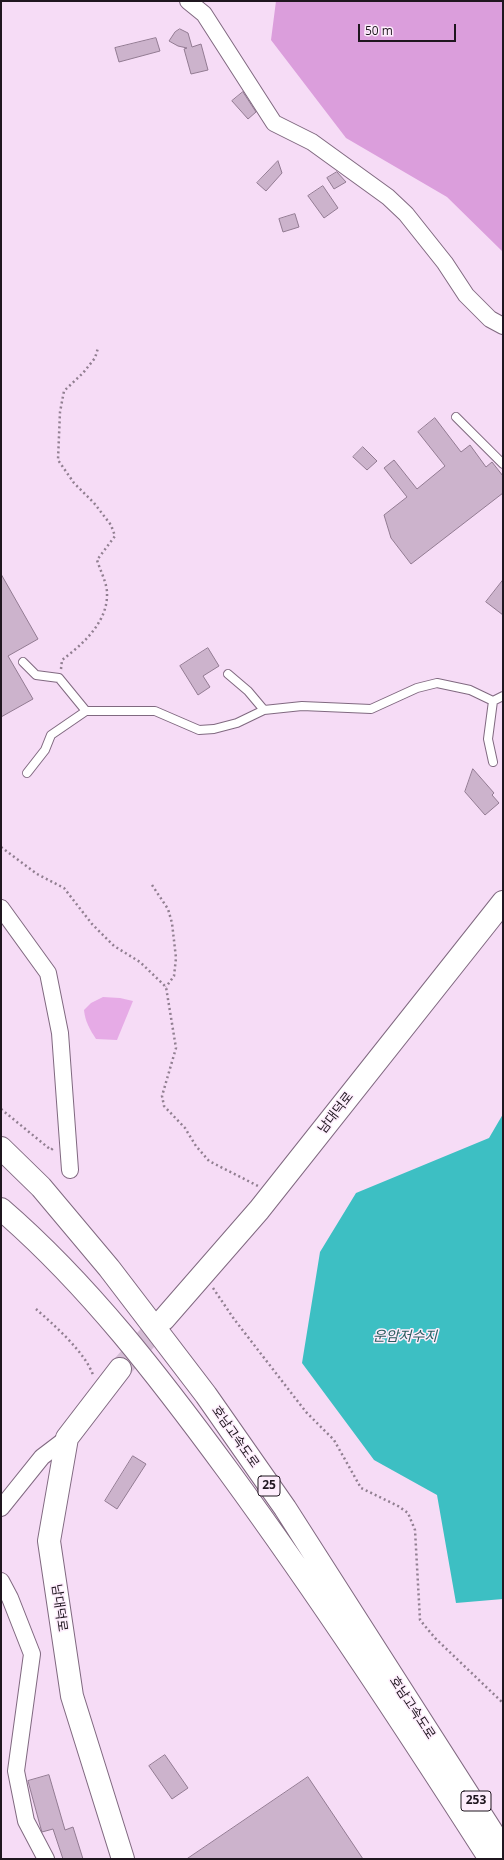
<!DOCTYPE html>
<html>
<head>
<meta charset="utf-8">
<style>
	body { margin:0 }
	#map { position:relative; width:504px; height:1860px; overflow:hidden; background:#f6dcf6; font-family:"Open Sans",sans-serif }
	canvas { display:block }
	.frame { position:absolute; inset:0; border:2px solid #1f161f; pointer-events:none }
	.scale { position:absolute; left:358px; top:24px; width:98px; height:18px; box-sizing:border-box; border:2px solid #1f161f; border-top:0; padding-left:5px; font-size:12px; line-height:14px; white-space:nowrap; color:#1f161f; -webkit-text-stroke:3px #fdedfc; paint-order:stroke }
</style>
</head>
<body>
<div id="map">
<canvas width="504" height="1860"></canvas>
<div class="frame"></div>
<div class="scale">50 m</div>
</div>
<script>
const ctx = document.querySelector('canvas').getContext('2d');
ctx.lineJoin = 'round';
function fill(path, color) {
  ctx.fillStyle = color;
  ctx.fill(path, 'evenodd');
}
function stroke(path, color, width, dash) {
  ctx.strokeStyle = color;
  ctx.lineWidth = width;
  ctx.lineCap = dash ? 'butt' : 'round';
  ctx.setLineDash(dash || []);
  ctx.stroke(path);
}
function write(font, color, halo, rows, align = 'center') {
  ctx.font = font + ' "Open Sans","Noto Sans KR",sans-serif';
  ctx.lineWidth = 3;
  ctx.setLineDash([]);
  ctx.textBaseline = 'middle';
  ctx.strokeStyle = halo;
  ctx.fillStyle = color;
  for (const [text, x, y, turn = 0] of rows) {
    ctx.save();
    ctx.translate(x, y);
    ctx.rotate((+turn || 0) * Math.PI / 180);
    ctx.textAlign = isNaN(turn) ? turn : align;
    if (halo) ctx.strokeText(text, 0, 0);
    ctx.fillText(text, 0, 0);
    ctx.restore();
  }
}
fill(new Path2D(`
	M 103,997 L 120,998 L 133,1001 L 117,1040 L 96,1039 C 90,1030 85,1021 84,1010 L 91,1003 Z`), '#e6abe6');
fill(new Path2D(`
	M 276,1 L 503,1 L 503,252 L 447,197 L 346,138 L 271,40 Z`), '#db9edc');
fill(new Path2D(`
	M 503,1114 L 503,1599 L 456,1603 L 437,1495 L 374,1460 L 302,1363 L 320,1252 L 356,1193 L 489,1138 Z`), '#3dbfc3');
const building = new Path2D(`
	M 180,29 L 188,33 L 192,47 L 201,44 L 208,70 L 191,74 L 184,49 L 187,48 L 178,46 L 169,41 L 175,32 Z
	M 156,38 L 160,51 L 119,62 L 115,48 Z
	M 243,92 L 256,112 L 248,119 L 232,101 Z
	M 278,161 L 282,173 L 266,191 L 257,183 Z
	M 337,172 L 346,182 L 334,189 L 327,178 Z
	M 323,186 L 338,208 L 324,218 L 308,196 Z
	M 295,214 L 299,227 L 283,232 L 279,219 Z
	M 435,418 L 461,452 L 470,445 L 486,467 L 492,462 L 503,476 L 503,493 L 411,564 L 391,538 L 384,515 L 407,497 L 384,468 L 394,460 L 417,489 L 445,466 L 418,432 Z
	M 363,447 L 377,461 L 367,470 L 353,457 Z
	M 1,574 L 38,639 L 8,656 L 33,699 L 1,717 Z
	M 503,580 L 503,615 L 486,602 Z
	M 208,648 L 219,666 L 203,676 L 210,687 L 198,695 L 180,666 Z
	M 473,769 L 494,793 L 492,795 L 499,803 L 485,815 L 465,792 Z
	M 133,1456 L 146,1464 L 117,1509 L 105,1501 Z
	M 165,1755 L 188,1788 L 172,1799 L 149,1766 Z
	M 49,1775 L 65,1830 L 73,1827 L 83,1859 L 63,1859 L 53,1829 L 42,1832 L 41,1829 L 28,1781 Z
	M 308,1777 L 363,1859 L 187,1859 Z`);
fill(building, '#ccb3cc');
stroke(building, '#927b92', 1);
stroke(new Path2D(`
	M 120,1369 L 164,1319`), '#d6bed6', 22, [22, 11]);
const lane = new Path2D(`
	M 456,417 L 503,464
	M 23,662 L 36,675 L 59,678 L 86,711 L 155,711 L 199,730 L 214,729 L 237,723 L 264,710
	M 228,674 L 248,691 L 264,710 L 302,706 L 371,709 L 417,688 L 437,683 L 470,690 L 493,701
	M 493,762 L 488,739 L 493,701 L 503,696
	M 27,773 L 45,750 L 51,735 L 86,711`);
const street = new Path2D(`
	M 188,1 L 204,14 L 274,123 L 312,142 L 388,197 L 406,214 L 445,263 L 466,295 L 490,319 L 503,326
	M 1,908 L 48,973 L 60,1033 L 70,1170
	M 1,1508 L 42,1457 L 67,1438
	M 1,1581 L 10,1598 L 32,1654 L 16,1771 L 26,1821 L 46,1859`);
const secondary = new Path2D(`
	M 164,1319 L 259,1210 L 503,902
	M 120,1369 L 67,1438 L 49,1541 L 72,1696 L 123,1859`);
const highway = new Path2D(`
	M 1,1148 L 41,1187 L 109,1268 L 206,1395 L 285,1508 L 503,1849
	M 1,1209 C 89,1285 160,1378 229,1472 C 321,1598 406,1728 490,1859`);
stroke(lane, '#806980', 10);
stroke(street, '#806980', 18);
stroke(secondary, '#806980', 24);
stroke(highway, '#806980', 24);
stroke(new Path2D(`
	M 61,669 L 62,660 C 83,644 108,622 107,593 C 107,583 100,570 97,560 L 115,536 L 111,525 L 94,503 L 74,483 L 58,460 L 60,412 L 64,391 L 83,373 L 95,358 L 98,348
	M 1,847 L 37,874 L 64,888 L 92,924 L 114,946 L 140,962 L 166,987 L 176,1048 L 162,1096 L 164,1106 L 185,1128 L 196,1146 L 209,1161 L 258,1186
	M 152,885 L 168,909 L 172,923 L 176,958 L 174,976 L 166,987
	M 1,1109 L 51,1150 L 54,1147
	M 213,1288 L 234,1319 L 306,1412 L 334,1440 L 361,1488 L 398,1506 L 408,1513 L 415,1530 L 420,1620 L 435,1638 L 503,1703
	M 36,1309 C 54,1325 85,1352 93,1375`), '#917f91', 2.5, [2, 3]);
stroke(lane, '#fff', 8);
stroke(street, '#fff', 16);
stroke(secondary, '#fff', 22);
stroke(highway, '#fff', 22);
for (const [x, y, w] of [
	[269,1486,22],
	[476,1801,30]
]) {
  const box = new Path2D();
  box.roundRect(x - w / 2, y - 10, w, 20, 3);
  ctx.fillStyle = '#fdedfc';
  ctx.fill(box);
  stroke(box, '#1f161f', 1);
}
write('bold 12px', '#1f161f', null, [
	["25",269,1486],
	["253",476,1801]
]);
write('13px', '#1f161f', '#fdedfc', [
	["남대덕로",336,1113,-52],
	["호남고속도로",235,1437,55],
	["남대덕로",59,1608,82],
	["호남고속도로",412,1708,57]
]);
write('italic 14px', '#275c5e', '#fdedfc', [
	["운암저수지",405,1337]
]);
</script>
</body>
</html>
